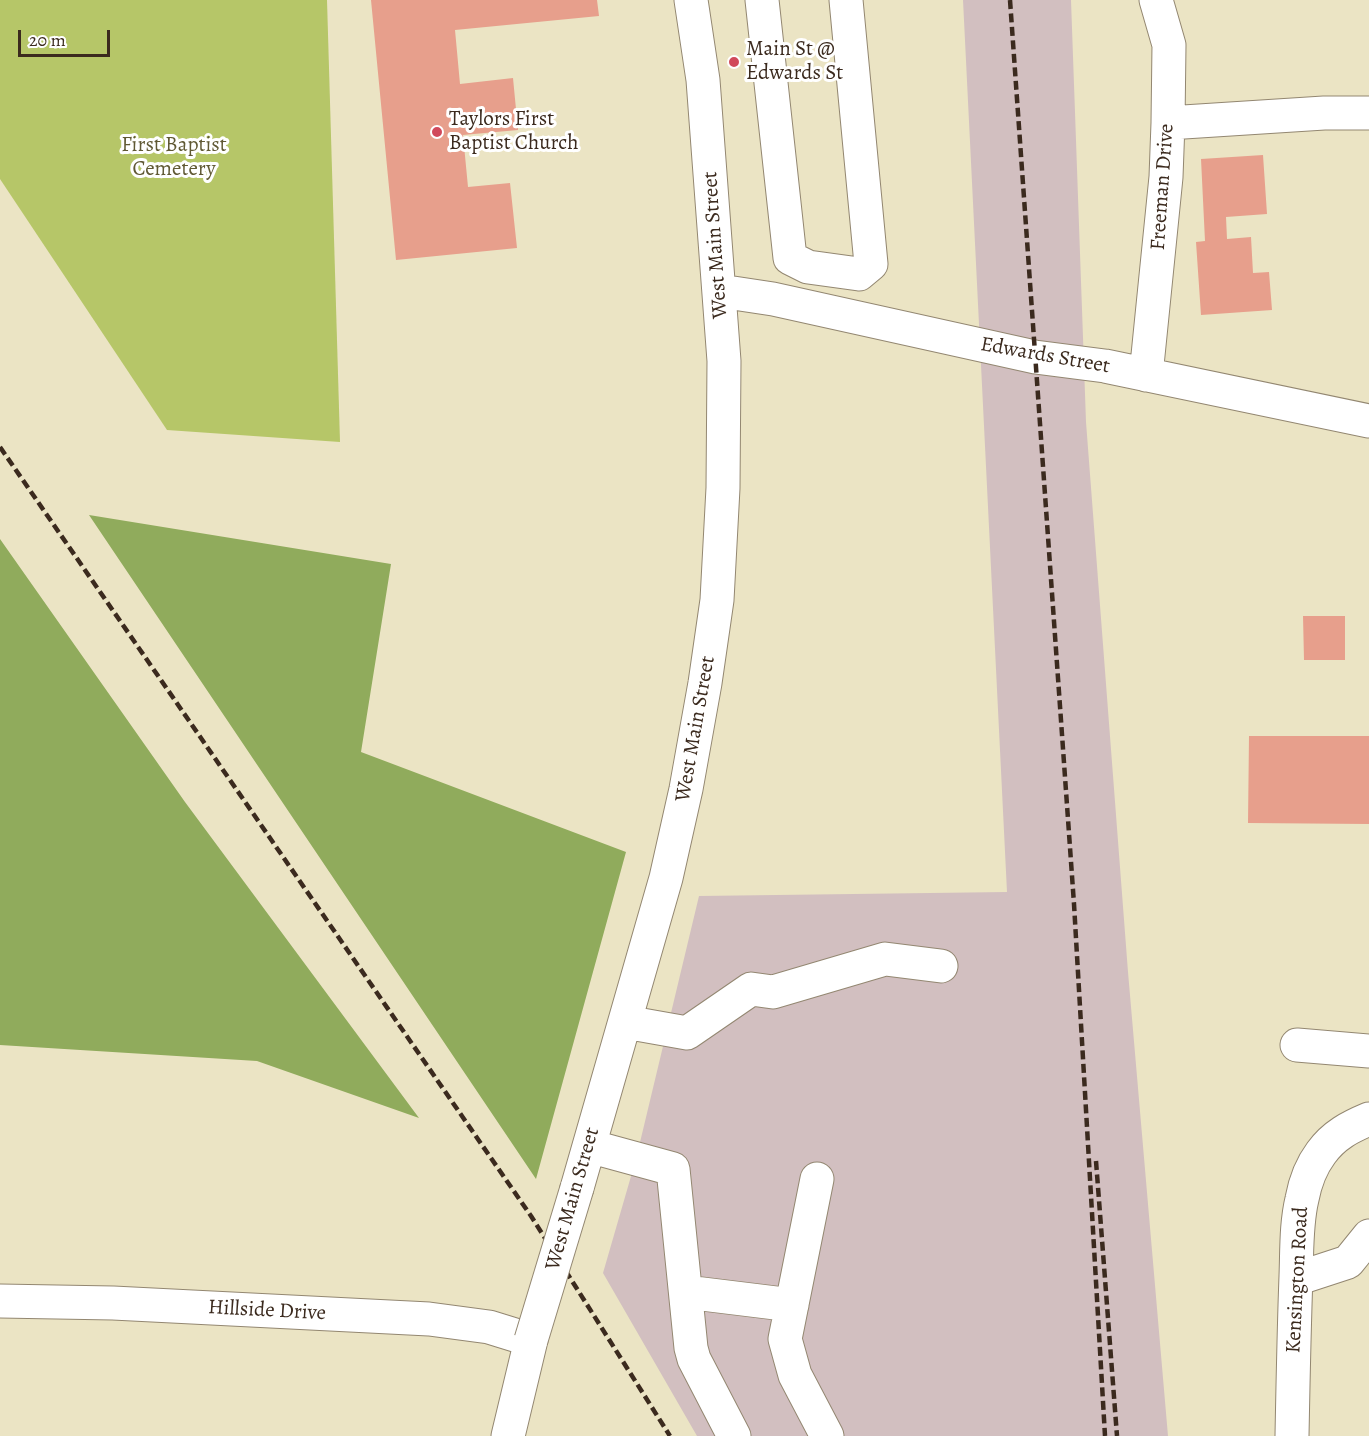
<!DOCTYPE html>
<html>
<head>
<meta charset="utf-8">
<style>
	body { margin:0 }
	#map { position:relative; width:1369px; height:1436px; overflow:hidden; background:#ebe4c4; font-family:Alegreya,serif }
	canvas { display:block }
	.scale { position:absolute; left:18px; top:30px; width:92px; height:27px; box-sizing:border-box; border:3px solid #3b2a1e; border-top:0; padding-left:8px; font-size:18px; line-height:21px; white-space:nowrap; color:#3b2a1e; -webkit-text-stroke:4px #fff; paint-order:stroke }
</style>
</head>
<body>
<div id="map">
<canvas width="1369" height="1436"></canvas>
<div class="scale">20 m</div>
</div>
<script>
const ctx = document.querySelector('canvas').getContext('2d');
ctx.lineJoin = 'round';
function fill(path, color) {
  ctx.fillStyle = color;
  ctx.fill(path, 'evenodd');
}
function stroke(path, color, width, dash) {
  ctx.strokeStyle = color;
  ctx.lineWidth = width;
  ctx.lineCap = dash ? 'butt' : 'round';
  ctx.setLineDash(dash || []);
  ctx.stroke(path);
}
function write(font, color, halo, rows, align = 'center') {
  ctx.font = font + ' Alegreya,serif';
  ctx.lineWidth = 6;
  ctx.setLineDash([]);
  ctx.textBaseline = 'middle';
  ctx.strokeStyle = halo;
  ctx.fillStyle = color;
  for (const [text, x, y, turn = 0] of rows) {
    ctx.save();
    ctx.translate(x, y);
    ctx.rotate((+turn || 0) * Math.PI / 180);
    ctx.textAlign = isNaN(turn) ? turn : align;
    if (halo) ctx.strokeText(text, 0, 0);
    ctx.fillText(text, 0, 0);
    ctx.restore();
  }
}
fill(new Path2D(`
	M 963,0 L 1071,0 L 1086,422 L 1128,972 L 1168,1436 L 697,1436 L 603,1273 L 636,1159 L 699,896 L 1007,892 Z`), '#d2bfc0');
fill(new Path2D(`
	M 0,0 L 327,0 L 340,442 L 167,430 L 0,179 Z`), '#b6c668');
fill(new Path2D(`
	M 89,515 L 391,564 L 361,752 L 626,852 L 536,1179 Z
	M 0,539 L 185,802 L 419,1118 L 257,1061 L 0,1045 Z`), '#90ab5c');
fill(new Path2D(`
	M 371,0 L 597,0 L 599,16 L 455,30 L 460,84 L 513,78 L 518,130 L 463,135 L 468,187 L 510,183 L 517,248 L 396,260 Z
	M 1263,155 L 1267,214 L 1226,217 L 1227,239 L 1251,237 L 1253,273 L 1269,272 L 1272,310 L 1201,315 L 1196,242 L 1205,241 L 1201,159 Z
	M 1303,616 L 1345,616 L 1345,660 L 1304,660 Z
	M 1249,736 L 1369,736 L 1369,824 L 1248,823 Z`), '#e79f8c');
const minor = new Path2D(`
	M 762,0 L 790,258 L 808,267 L 859,274 L 871,264 L 846,0
	M 1168,123 L 1324,113 L 1369,113
	M 720,291 L 773,299 L 1035,357 L 1105,366 L 1369,421
	M 1146,375 L 1166,177 L 1168,123 L 1169,45 L 1156,0
	M 625,1022 L 687,1033 L 751,989 L 773,992 L 885,959 L 941,966
	M 1297,1045 L 1369,1051
	M 589,1146 L 673,1169 L 691,1348 L 694,1359 L 734,1436
	M 817,1179 L 785,1339 L 795,1375 L 827,1436
	M 577,1188 L 666,878 L 686,789 L 705,683 L 717,600 L 723,488 L 724,361 L 703,80 L 691,0
	M 1296,1279 L 1348,1262 L 1369,1236
	M 686,1292 L 792,1305
	M 0,1301 L 113,1303 L 429,1319 L 489,1327 L 531,1340 L 508,1436
	M 1292,1436 C 1293,1383 1294,1329 1296,1276 C 1297,1250 1296,1224 1302,1199 C 1305,1183 1312,1165 1321,1153 C 1334,1135 1350,1127 1369,1119`);
stroke(minor, '#938771', 35);
stroke(minor, '#fff', 33);
stroke(new Path2D(`
	M 1010,0 L 1074,904 L 1105,1436
	M 0,447 L 531,1216 L 670,1436
	M 1096,1161 L 1117,1436`), '#3b2a1e', 4.5, [9, 4.5]);
const minorBridge = new Path2D(`
	M 531,1340 L 577,1188`);
stroke(minorBridge, '#938771', 35, []);
stroke(minorBridge, '#fff', 33);
for (const [x, y, r, color] of [
	[734,62,6,"#d1495b"],
	[437,132,6,"#d1495b"]
]) {
  const dot = new Path2D();
  dot.arc(x, y, r, 0, 2 * Math.PI);
  ctx.fillStyle = color;
  ctx.fill(dot);
  stroke(dot, '#fff', 2);
}
write('21px', '#3b2a1e', '#fff', [
	["Main St @",746,50],
	["Edwards St",746,74],
	["Taylors First",449,120],
	["Baptist Church",449,144]
], 'left');
write('21px', '#605934', '#fff', [
	["First Baptist",174,146],
	["Cemetery",174,170]
]);
write('21px', '#3b2a1e', '#fff', [
	["Freeman Drive",1163,187,-86],
	["West Main Street",716,245,-94],
	["Edwards Street",1045,356,10],
	["West Main Street",696,729,-80],
	["West Main Street",573,1199,-74],
	["Kensington Road",1298,1280,-87],
	["Hillside Drive",267,1311,3]
]);
</script>
</body>
</html>
